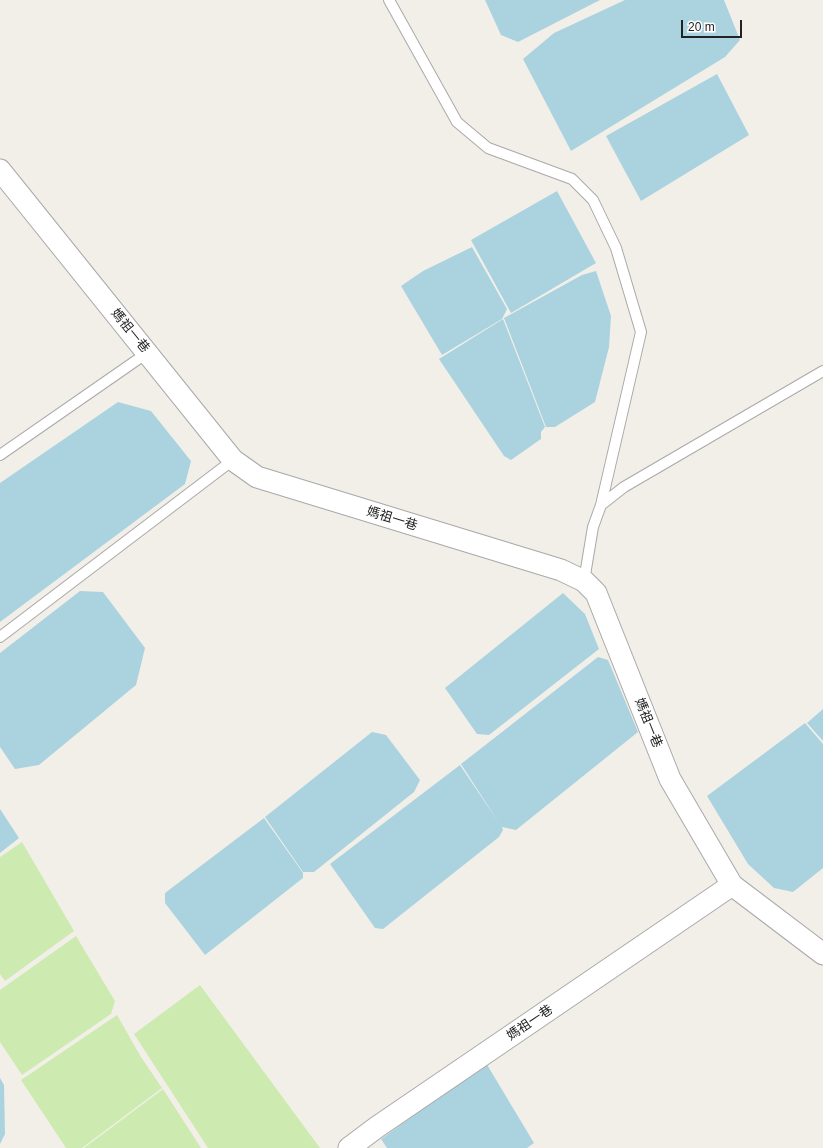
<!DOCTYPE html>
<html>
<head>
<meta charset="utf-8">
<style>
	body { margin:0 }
	#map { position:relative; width:823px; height:1148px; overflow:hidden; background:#f2efe9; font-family:Helvetica,sans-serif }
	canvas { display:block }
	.scale { position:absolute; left:681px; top:20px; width:61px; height:18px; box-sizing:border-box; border:2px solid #222; border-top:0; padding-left:5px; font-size:12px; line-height:14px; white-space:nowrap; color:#222; -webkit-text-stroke:3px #fff; paint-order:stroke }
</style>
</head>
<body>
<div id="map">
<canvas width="823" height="1148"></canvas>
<div class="scale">20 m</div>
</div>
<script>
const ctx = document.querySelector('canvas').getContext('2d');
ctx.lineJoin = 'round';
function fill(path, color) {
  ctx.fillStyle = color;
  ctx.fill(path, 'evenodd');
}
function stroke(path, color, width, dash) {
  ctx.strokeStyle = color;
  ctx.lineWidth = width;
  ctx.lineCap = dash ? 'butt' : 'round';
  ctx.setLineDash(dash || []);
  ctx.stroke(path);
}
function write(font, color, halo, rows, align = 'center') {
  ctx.font = font + ' Helvetica,"Noto Sans TC",sans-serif';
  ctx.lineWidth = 3;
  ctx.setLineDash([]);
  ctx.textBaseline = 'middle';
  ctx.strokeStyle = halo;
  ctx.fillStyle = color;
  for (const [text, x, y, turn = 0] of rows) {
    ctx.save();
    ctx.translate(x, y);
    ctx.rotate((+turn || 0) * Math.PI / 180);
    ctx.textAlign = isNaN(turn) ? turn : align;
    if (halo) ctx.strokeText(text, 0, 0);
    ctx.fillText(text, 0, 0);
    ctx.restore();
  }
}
fill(new Path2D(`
	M 22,842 L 74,931 L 5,981 L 0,974 L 0,857 Z
	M 76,936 L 115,1001 L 111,1014 L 22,1075 L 0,1042 L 0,990 Z
	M 200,985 L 320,1148 L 208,1148 L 134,1034 Z
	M 117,1015 L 141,1057 L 162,1088 L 82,1148 L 66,1148 L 21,1080 Z
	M 163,1089 L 201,1148 L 84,1148 Z`), '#cdebb0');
fill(new Path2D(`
	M 485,0 L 600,0 L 518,42 L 501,35 Z
	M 625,0 L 724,0 L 740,40 L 725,57 L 571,151 L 523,59 L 554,33 Z
	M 717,74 L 749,135 L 641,201 L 606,136 Z
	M 557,191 L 596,263 L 511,313 L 471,240 Z
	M 472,247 L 507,309 L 502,319 L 442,355 L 401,286 L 423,271 Z
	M 596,271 L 611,316 L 609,347 L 595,402 L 555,427 L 546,427 L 504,318 L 582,275 Z
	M 503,319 L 545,427 L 541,432 L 541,439 L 511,460 L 504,456 L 439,359 Z
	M 118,402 L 151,411 L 191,461 L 185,484 L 0,622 L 0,483 Z
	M 80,591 L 103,592 L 145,648 L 136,685 L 39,765 L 15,769 L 0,747 L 0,653 Z
	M 563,593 L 585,614 L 599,649 L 489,735 L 477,734 L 445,688 Z
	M 598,657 L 608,660 L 638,732 L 516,830 L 502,827 L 503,830 L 499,837 L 383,929 L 375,928 L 330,864 L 460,765 L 499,823 L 461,764 Z
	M 823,709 L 823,741 L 807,723 Z
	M 805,723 L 823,744 L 823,868 L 793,892 L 774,888 L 748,864 L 707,796 Z
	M 372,732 L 386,735 L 420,780 L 414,792 L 314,872 L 303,872 L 265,817 Z
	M 0,809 L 19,838 L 0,853 Z
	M 264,818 L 303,873 L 303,878 L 205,955 L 165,903 L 165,893 Z
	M 486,1063 L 534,1143 L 527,1148 L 387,1148 L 381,1139 Z
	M 0,1078 L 4,1085 L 5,1134 L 0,1144 Z`), '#aad3df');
const lane = new Path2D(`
	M 389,0 L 457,122 L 488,148 L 572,179 L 593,200 L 616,248 L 641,332 L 601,505
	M 0,455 L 147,353
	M 584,581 L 593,527 L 601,505 L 624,487 L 823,371
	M 0,637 L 233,460`);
const street = new Path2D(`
	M 0,170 L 233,460 L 257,477 L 561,570 L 584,581 L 596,593 L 670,779 L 732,885 L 823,954
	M 349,1148 L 377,1127 L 732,885`);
stroke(lane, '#a9a9a9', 12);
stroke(street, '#a9a9a9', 23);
stroke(lane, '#fff', 10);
stroke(street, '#fff', 21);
write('13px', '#222', '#fff', [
	["媽祖一巷",130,331,51],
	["媽祖一巷",392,519,17],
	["媽祖一巷",648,723,68],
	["媽祖一巷",530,1023,-34]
]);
</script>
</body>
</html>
